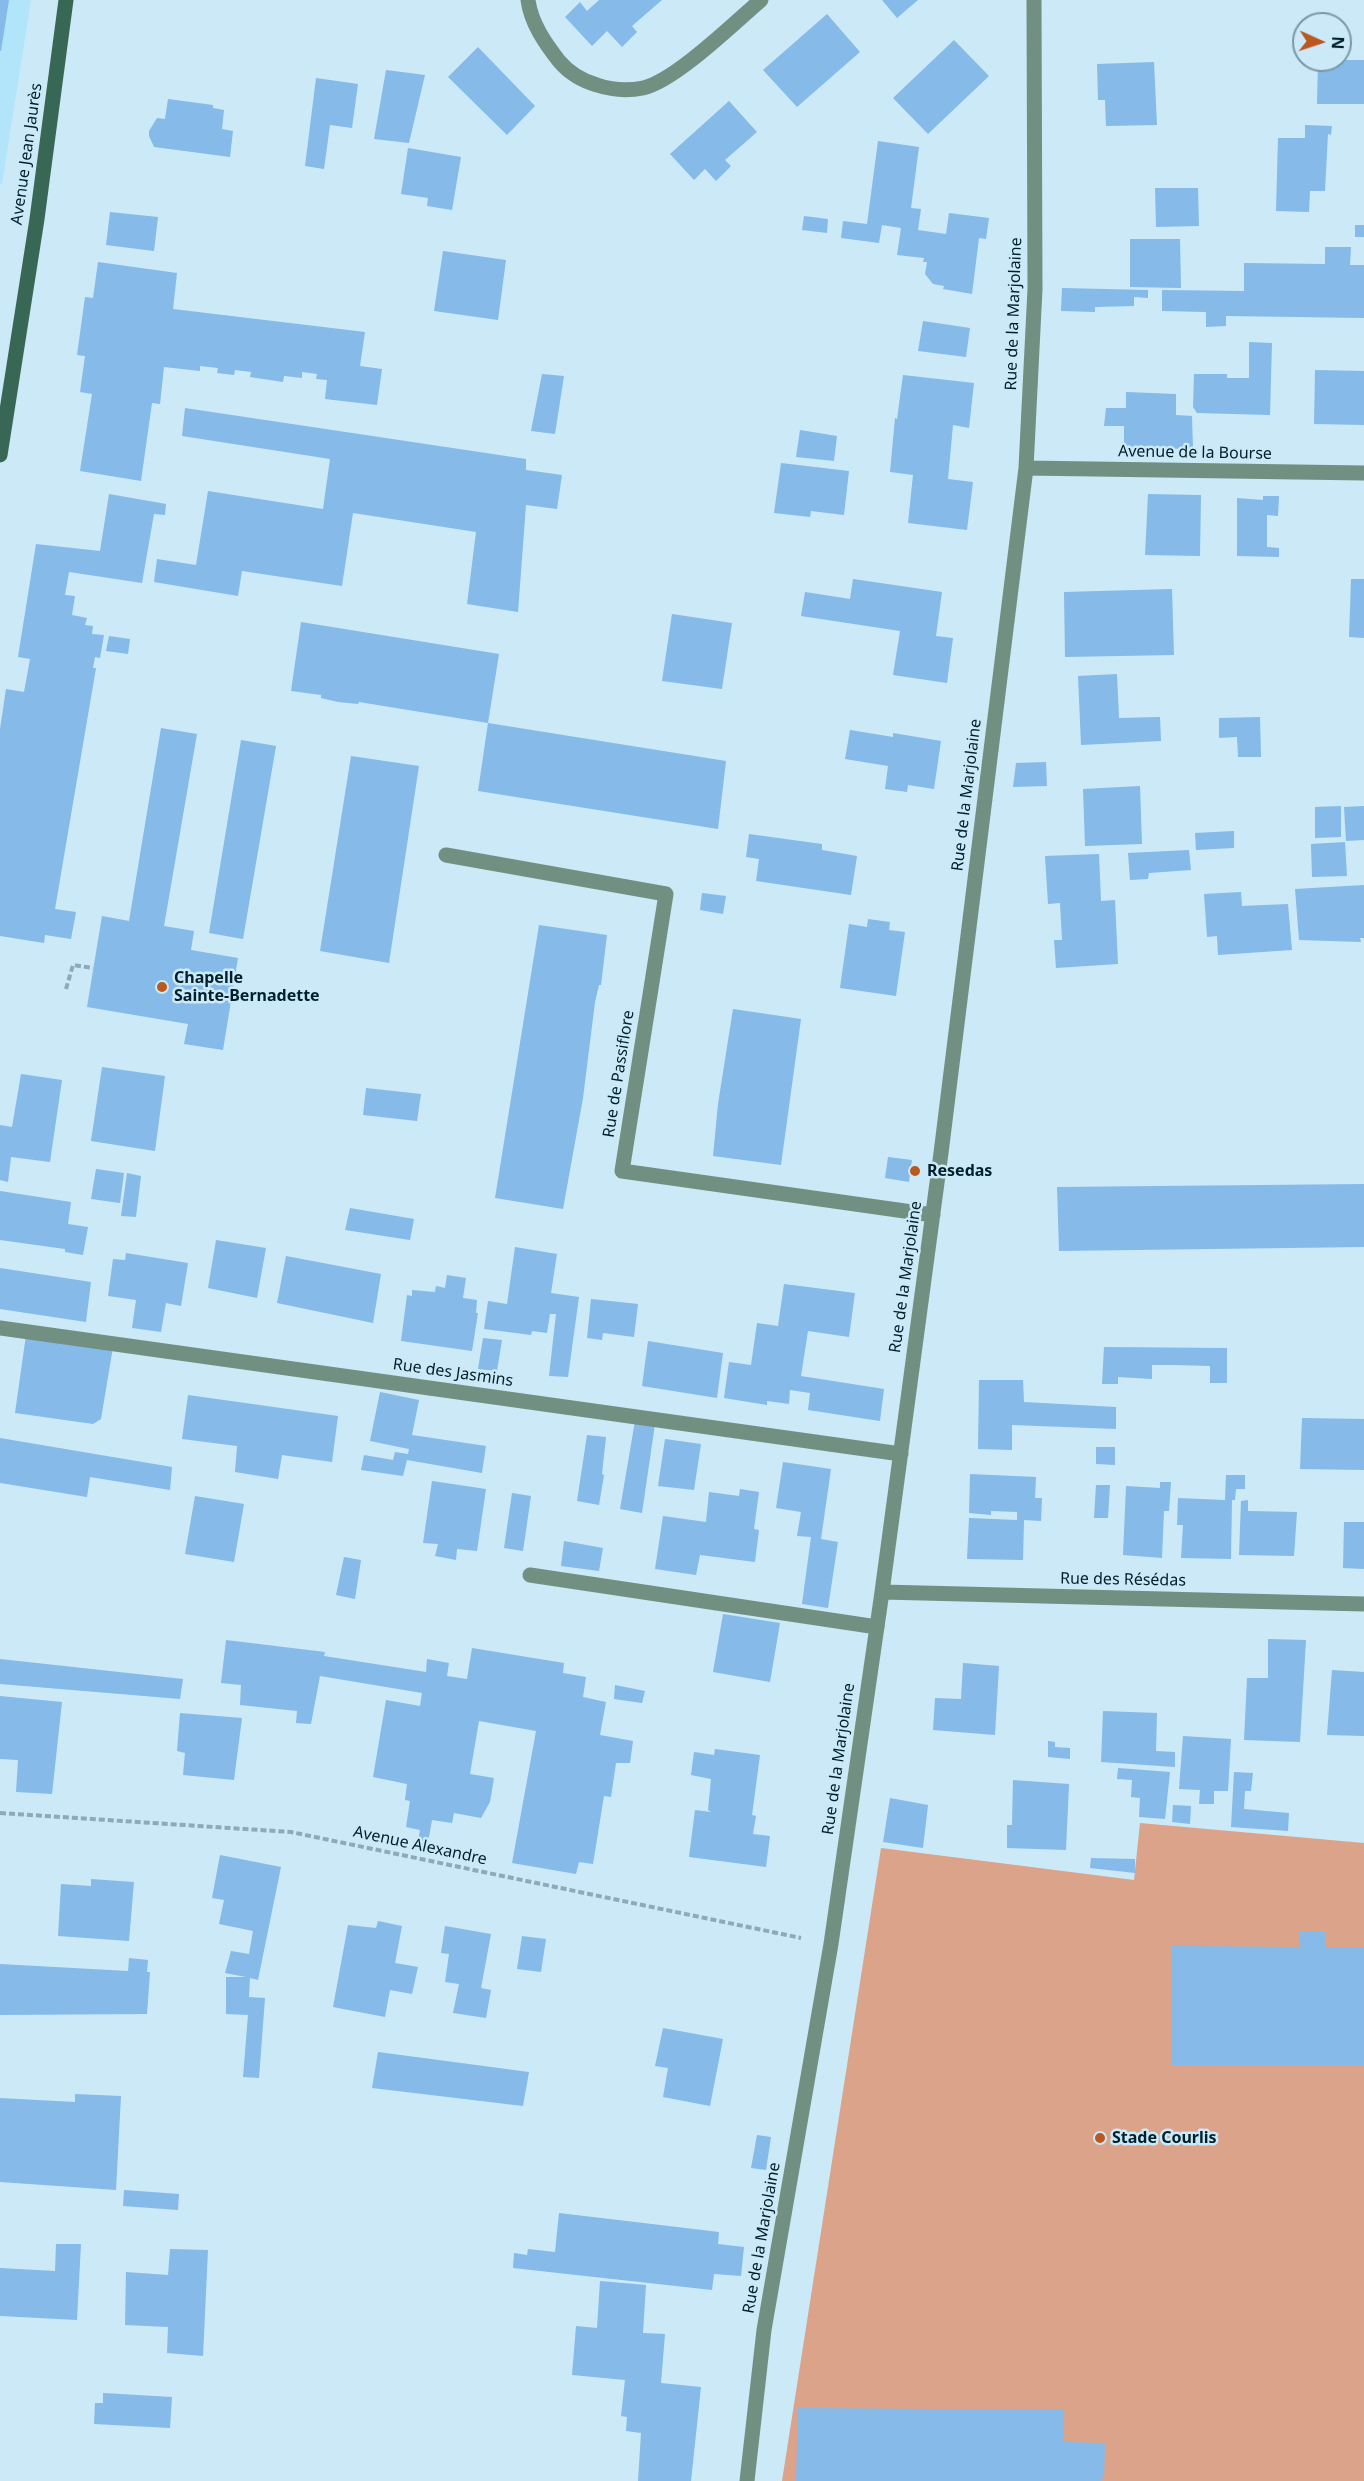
<!DOCTYPE html>
<html>
<head>
<meta charset="utf-8">
<style>
	body { margin:0 }
	#map { position:relative; width:1364px; height:2481px; overflow:hidden; background:#cbe9f6; font-family:"Noto Sans",sans-serif }
	canvas { display:block }
	.north { position:absolute; left:1292px; top:12px; width:60px; height:60px; box-sizing:border-box; background:#cbe9f6; border:2px solid #7a98a5; border-radius:50%; rotate:93deg; font-size:16px; font-weight:700; line-height:24px; text-align:center; color:#001f2c }
	.north::after { content:''; display:block; margin:auto; width:21px; height:27px; background:#bb5820; clip-path:polygon(50% 0,100% 100%,50% 72%,0 100%) }
</style>
</head>
<body>
<div id="map">
<canvas width="1364" height="2481"></canvas>
<div class="north">N</div>
</div>
<script>
const ctx = document.querySelector('canvas').getContext('2d');
ctx.lineJoin = 'round';
function fill(path, color) {
  ctx.fillStyle = color;
  ctx.fill(path, 'evenodd');
}
function stroke(path, color, width, dash) {
  ctx.strokeStyle = color;
  ctx.lineWidth = width;
  ctx.lineCap = dash ? 'butt' : 'round';
  ctx.setLineDash(dash || []);
  ctx.stroke(path);
}
function write(font, color, halo, rows, align = 'center') {
  ctx.font = font + ' "Noto Sans",sans-serif';
  ctx.lineWidth = 5;
  ctx.setLineDash([]);
  ctx.textBaseline = 'middle';
  ctx.strokeStyle = halo;
  ctx.fillStyle = color;
  for (const [text, x, y, turn = 0] of rows) {
    ctx.save();
    ctx.translate(x, y);
    ctx.rotate((+turn || 0) * Math.PI / 180);
    ctx.textAlign = isNaN(turn) ? turn : align;
    if (halo) ctx.strokeText(text, 0, 0);
    ctx.fillText(text, 0, 0);
    ctx.restore();
  }
}
fill(new Path2D(`
	M 0,0 L 31,0 L 2,184 L 0,184 Z`), '#b2e5fa');
fill(new Path2D(`
	M 1140,1823 L 1364,1843 L 1364,2481 L 782,2481 L 881,1848 L 1134,1880 Z`), '#dba389');
fill(new Path2D(`
	M 0,0 L 9,0 L 1,51 L 0,51 Z
	M 599,0 L 662,0 L 632,26 L 637,32 L 622,47 L 607,31 L 592,46 L 565,17 L 580,2 L 587,11 Z
	M 882,0 L 918,0 L 897,18 Z
	M 827,14 L 860,52 L 797,107 L 763,70 Z
	M 954,40 L 989,76 L 928,134 L 893,98 Z
	M 478,47 L 535,106 L 507,135 L 448,77 Z
	M 1318,60 L 1364,60 L 1364,104 L 1317,104 Z
	M 1154,62 L 1157,125 L 1106,126 L 1105,100 L 1098,100 L 1097,64 Z
	M 386,70 L 425,75 L 409,143 L 374,139 Z
	M 316,78 L 358,84 L 352,128 L 330,125 L 324,169 L 305,166 Z
	M 168,99 L 213,105 L 213,108 L 224,110 L 222,129 L 233,131 L 230,157 L 154,147 L 149,136 L 149,131 L 157,118 L 165,119 Z
	M 729,101 L 757,132 L 725,160 L 731,166 L 716,181 L 705,169 L 694,180 L 670,154 Z
	M 1305,125 L 1332,126 L 1331,135 L 1328,134 L 1325,191 L 1310,191 L 1309,212 L 1276,211 L 1278,138 L 1305,138 Z
	M 878,141 L 919,147 L 911,208 L 921,209 L 918,230 L 946,234 L 949,213 L 989,218 L 986,239 L 979,238 L 972,294 L 943,289 L 944,286 L 933,284 L 925,274 L 927,262 L 923,262 L 924,258 L 897,255 L 901,228 L 882,225 L 879,243 L 841,238 L 843,221 L 867,224 Z
	M 408,148 L 461,157 L 452,210 L 427,206 L 428,198 L 401,194 Z
	M 1155,188 L 1198,188 L 1199,226 L 1156,227 Z
	M 110,212 L 158,217 L 154,251 L 106,245 Z
	M 804,216 L 828,219 L 827,233 L 802,230 Z
	M 1355,225 L 1364,225 L 1364,237 L 1355,237 Z
	M 1130,239 L 1180,239 L 1181,288 L 1130,287 Z
	M 1325,247 L 1351,247 L 1350,265 L 1364,265 L 1364,318 L 1226,316 L 1226,326 L 1206,327 L 1206,312 L 1162,311 L 1162,290 L 1244,291 L 1244,263 L 1325,264 Z
	M 443,251 L 506,260 L 498,320 L 434,311 Z
	M 98,262 L 177,273 L 173,309 L 365,332 L 360,366 L 382,369 L 377,405 L 325,399 L 327,380 L 316,379 L 317,374 L 302,372 L 302,378 L 284,376 L 283,382 L 250,377 L 251,372 L 235,370 L 234,375 L 217,373 L 218,368 L 200,366 L 200,371 L 164,367 L 160,404 L 152,403 L 141,481 L 80,471 L 92,394 L 80,392 L 85,356 L 77,355 L 85,297 L 93,298 Z
	M 1062,288 L 1148,290 L 1148,298 L 1134,297 L 1134,306 L 1095,307 L 1095,312 L 1061,311 Z
	M 923,321 L 970,328 L 966,357 L 918,351 Z
	M 1249,342 L 1272,343 L 1270,415 L 1197,413 L 1193,407 L 1194,374 L 1227,374 L 1227,378 L 1249,378 Z
	M 1315,370 L 1364,371 L 1364,425 L 1314,424 Z
	M 542,374 L 564,376 L 555,434 L 531,431 Z
	M 903,375 L 974,383 L 969,428 L 953,425 L 948,479 L 973,482 L 967,530 L 908,523 L 913,475 L 890,472 L 895,418 L 897,419 Z
	M 1126,392 L 1176,394 L 1176,415 L 1192,416 L 1193,449 L 1124,448 L 1124,426 L 1104,426 L 1106,408 L 1126,408 Z
	M 185,408 L 526,459 L 526,470 L 562,475 L 557,509 L 526,505 L 518,612 L 467,604 L 476,532 L 353,513 L 342,586 L 242,571 L 238,596 L 154,582 L 157,559 L 196,565 L 208,491 L 323,509 L 330,459 L 182,436 Z
	M 800,430 L 837,436 L 834,461 L 796,457 Z
	M 781,463 L 849,471 L 844,515 L 811,511 L 810,517 L 774,513 Z
	M 109,494 L 166,504 L 165,515 L 154,514 L 142,583 L 69,572 L 65,595 L 75,596 L 72,615 L 87,618 L 85,625 L 93,626 L 92,634 L 104,635 L 100,658 L 95,657 L 93,668 L 96,668 L 55,909 L 76,912 L 71,939 L 45,935 L 44,943 L 0,936 L 0,729 L 6,689 L 24,692 L 30,659 L 18,657 L 36,544 L 100,551 Z
	M 1148,494 L 1201,495 L 1200,556 L 1145,555 Z
	M 1263,496 L 1279,496 L 1278,516 L 1267,515 L 1267,547 L 1279,548 L 1279,557 L 1237,556 L 1237,498 L 1263,500 Z
	M 853,579 L 942,592 L 936,636 L 953,638 L 947,683 L 893,675 L 900,631 L 801,616 L 805,592 L 850,599 Z
	M 1351,579 L 1364,579 L 1364,638 L 1349,637 Z
	M 1172,589 L 1174,655 L 1065,657 L 1064,592 Z
	M 672,614 L 732,623 L 722,689 L 662,681 Z
	M 301,622 L 499,654 L 488,723 L 726,761 L 718,829 L 478,791 L 488,723 L 359,702 L 358,704 L 338,702 L 321,698 L 321,695 L 291,691 Z
	M 109,636 L 130,639 L 128,654 L 106,651 Z
	M 1117,674 L 1119,718 L 1160,717 L 1161,741 L 1081,745 L 1078,676 Z
	M 1260,717 L 1261,757 L 1238,757 L 1237,737 L 1219,738 L 1219,718 Z
	M 161,728 L 197,734 L 164,926 L 194,931 L 191,950 L 238,958 L 223,1050 L 184,1044 L 188,1024 L 87,1007 L 102,916 L 129,921 Z
	M 850,730 L 893,737 L 893,733 L 941,741 L 934,789 L 908,785 L 907,792 L 885,789 L 888,766 L 845,759 Z
	M 241,740 L 276,746 L 243,939 L 209,933 Z
	M 351,756 L 419,766 L 389,963 L 320,951 Z
	M 1046,762 L 1047,786 L 1013,787 L 1016,763 Z
	M 1140,786 L 1142,844 L 1085,846 L 1083,789 Z
	M 1341,806 L 1341,837 L 1315,838 L 1315,807 Z
	M 1364,806 L 1364,840 L 1346,841 L 1344,807 Z
	M 1234,831 L 1234,848 L 1196,850 L 1195,833 Z
	M 749,834 L 822,844 L 822,850 L 857,856 L 851,895 L 756,881 L 759,859 L 746,857 Z
	M 1345,842 L 1347,876 L 1312,877 L 1311,844 Z
	M 1189,850 L 1191,870 L 1149,873 L 1148,879 L 1130,880 L 1128,853 Z
	M 1099,854 L 1101,901 L 1115,900 L 1118,964 L 1056,968 L 1054,940 L 1062,940 L 1060,903 L 1048,904 L 1045,856 Z
	M 1364,885 L 1364,938 L 1360,938 L 1361,942 L 1299,940 L 1295,889 Z
	M 1241,892 L 1242,906 L 1288,904 L 1292,950 L 1218,955 L 1217,936 L 1207,937 L 1204,894 Z
	M 702,893 L 726,896 L 723,914 L 700,910 Z
	M 868,919 L 890,922 L 889,930 L 905,932 L 896,996 L 840,988 L 849,924 L 867,927 Z
	M 539,925 L 607,935 L 601,985 L 599,985 L 595,1002 L 583,1098 L 563,1209 L 495,1198 Z
	M 733,1009 L 801,1019 L 781,1165 L 713,1156 L 718,1104 Z
	M 102,1067 L 165,1076 L 155,1151 L 91,1141 Z
	M 21,1074 L 62,1080 L 50,1162 L 11,1157 L 8,1182 L 0,1180 L 0,1125 L 12,1127 Z
	M 366,1088 L 421,1094 L 417,1121 L 363,1115 Z
	M 888,1157 L 912,1160 L 909,1182 L 885,1178 Z
	M 96,1169 L 124,1173 L 120,1203 L 91,1199 Z
	M 127,1173 L 141,1176 L 136,1217 L 121,1216 Z
	M 1364,1184 L 1364,1247 L 1059,1251 L 1057,1187 Z
	M 0,1191 L 71,1202 L 68,1224 L 88,1227 L 83,1255 L 65,1252 L 65,1249 L 0,1240 Z
	M 350,1208 L 414,1219 L 410,1240 L 345,1230 Z
	M 216,1240 L 266,1248 L 257,1298 L 208,1288 Z
	M 515,1247 L 557,1254 L 551,1293 L 579,1297 L 568,1377 L 549,1376 L 556,1314 L 550,1314 L 547,1333 L 532,1331 L 531,1335 L 484,1329 L 488,1301 L 507,1304 Z
	M 126,1253 L 188,1263 L 181,1306 L 166,1303 L 161,1332 L 132,1328 L 136,1300 L 108,1296 L 113,1259 L 125,1260 Z
	M 286,1256 L 381,1274 L 373,1323 L 277,1303 Z
	M 0,1268 L 91,1282 L 86,1322 L 0,1309 Z
	M 447,1275 L 466,1278 L 463,1298 L 477,1300 L 476,1313 L 478,1313 L 472,1351 L 401,1341 L 407,1295 L 412,1296 L 412,1290 L 435,1292 L 436,1286 L 445,1288 Z
	M 784,1284 L 855,1293 L 849,1337 L 808,1331 L 801,1376 L 884,1389 L 880,1421 L 808,1410 L 810,1393 L 790,1390 L 789,1404 L 767,1401 L 767,1405 L 724,1398 L 729,1362 L 751,1365 L 757,1323 L 778,1326 Z
	M 591,1299 L 638,1304 L 634,1337 L 603,1333 L 602,1340 L 587,1338 Z
	M 26,1335 L 113,1347 L 101,1419 L 93,1424 L 15,1413 Z
	M 483,1338 L 502,1340 L 497,1371 L 478,1369 Z
	M 648,1341 L 723,1353 L 717,1398 L 642,1386 Z
	M 1104,1347 L 1227,1348 L 1227,1383 L 1210,1383 L 1210,1366 L 1174,1365 L 1152,1365 L 1152,1379 L 1118,1377 L 1118,1384 L 1102,1384 Z
	M 979,1380 L 1023,1380 L 1024,1402 L 1116,1407 L 1116,1429 L 1012,1425 L 1012,1450 L 978,1449 Z
	M 380,1392 L 419,1400 L 412,1435 L 486,1446 L 482,1473 L 407,1460 L 403,1476 L 361,1470 L 364,1455 L 393,1460 L 395,1452 L 408,1454 L 409,1449 L 370,1441 Z
	M 188,1395 L 338,1416 L 332,1462 L 282,1455 L 278,1479 L 235,1472 L 237,1446 L 182,1439 Z
	M 1302,1418 L 1364,1419 L 1364,1470 L 1300,1469 Z
	M 635,1421 L 655,1424 L 642,1513 L 620,1509 Z
	M 587,1435 L 606,1437 L 602,1474 L 604,1475 L 599,1505 L 577,1501 Z
	M 0,1438 L 172,1467 L 170,1490 L 90,1477 L 87,1497 L 0,1483 Z
	M 665,1439 L 701,1444 L 694,1490 L 658,1486 Z
	M 1096,1447 L 1115,1447 L 1115,1465 L 1096,1464 Z
	M 783,1462 L 831,1469 L 821,1539 L 838,1542 L 828,1608 L 802,1604 L 811,1537 L 797,1536 L 801,1512 L 776,1508 Z
	M 970,1474 L 1036,1477 L 1035,1498 L 1042,1498 L 1041,1521 L 1024,1520 L 1023,1560 L 967,1559 L 969,1518 L 1017,1520 L 1017,1512 L 991,1511 L 991,1515 L 969,1513 Z
	M 1226,1475 L 1245,1475 L 1245,1489 L 1236,1489 L 1235,1500 L 1232,1500 L 1231,1559 L 1181,1558 L 1183,1525 L 1177,1525 L 1178,1498 L 1225,1500 Z
	M 432,1481 L 486,1489 L 477,1551 L 457,1549 L 456,1560 L 435,1556 L 438,1544 L 423,1543 Z
	M 1160,1482 L 1171,1482 L 1169,1511 L 1164,1511 L 1162,1558 L 1123,1555 L 1126,1486 L 1160,1488 Z
	M 1096,1485 L 1110,1485 L 1108,1518 L 1094,1518 Z
	M 740,1489 L 759,1492 L 754,1529 L 759,1530 L 755,1562 L 700,1555 L 696,1575 L 655,1569 L 663,1516 L 706,1522 L 709,1492 L 739,1496 Z
	M 512,1493 L 531,1496 L 523,1551 L 504,1548 Z
	M 195,1496 L 244,1504 L 234,1562 L 185,1554 Z
	M 1248,1500 L 1248,1511 L 1297,1512 L 1294,1556 L 1239,1555 L 1241,1501 Z
	M 1344,1522 L 1364,1522 L 1364,1569 L 1343,1568 Z
	M 564,1541 L 603,1548 L 599,1571 L 561,1566 Z
	M 344,1557 L 361,1560 L 355,1599 L 336,1595 Z
	M 723,1614 L 780,1623 L 770,1682 L 713,1672 Z
	M 1268,1639 L 1306,1640 L 1300,1742 L 1244,1740 L 1247,1678 L 1268,1678 Z
	M 226,1640 L 325,1652 L 324,1656 L 426,1672 L 427,1659 L 449,1663 L 447,1676 L 467,1679 L 472,1648 L 564,1663 L 563,1673 L 586,1677 L 583,1697 L 606,1702 L 600,1735 L 633,1741 L 630,1763 L 616,1763 L 611,1797 L 604,1796 L 593,1864 L 579,1862 L 576,1874 L 512,1863 L 536,1731 L 479,1721 L 470,1774 L 494,1778 L 490,1802 L 481,1818 L 454,1813 L 452,1823 L 432,1820 L 427,1848 L 417,1846 L 420,1830 L 406,1827 L 410,1801 L 405,1800 L 407,1784 L 373,1777 L 386,1700 L 420,1706 L 422,1693 L 320,1676 L 311,1724 L 296,1723 L 297,1711 L 240,1705 L 241,1685 L 221,1683 Z
	M 0,1659 L 183,1679 L 180,1699 L 0,1684 Z
	M 963,1663 L 999,1666 L 995,1735 L 933,1730 L 935,1698 L 961,1699 Z
	M 1332,1670 L 1364,1672 L 1364,1736 L 1327,1735 Z
	M 615,1685 L 645,1691 L 642,1703 L 614,1699 Z
	M 0,1696 L 62,1702 L 52,1794 L 16,1792 L 18,1760 L 0,1759 Z
	M 1103,1711 L 1157,1713 L 1156,1751 L 1175,1752 L 1175,1767 L 1101,1762 Z
	M 180,1713 L 242,1718 L 234,1780 L 183,1775 L 185,1753 L 177,1751 Z
	M 1183,1736 L 1231,1739 L 1228,1791 L 1214,1791 L 1214,1804 L 1199,1804 L 1200,1790 L 1179,1789 Z
	M 1048,1741 L 1055,1742 L 1055,1747 L 1070,1748 L 1070,1759 L 1048,1757 Z
	M 715,1749 L 760,1755 L 752,1815 L 756,1816 L 753,1834 L 770,1836 L 766,1867 L 689,1857 L 695,1810 L 711,1812 L 708,1810 L 711,1779 L 691,1775 L 694,1752 L 714,1755 Z
	M 1118,1768 L 1170,1772 L 1165,1819 L 1139,1817 L 1140,1798 L 1131,1797 L 1132,1780 L 1117,1779 Z
	M 1234,1772 L 1253,1773 L 1251,1791 L 1245,1791 L 1244,1809 L 1289,1813 L 1288,1831 L 1231,1827 Z
	M 1013,1780 L 1069,1784 L 1066,1850 L 1007,1848 L 1007,1825 L 1012,1825 Z
	M 890,1798 L 928,1805 L 923,1848 L 883,1842 Z
	M 1173,1805 L 1191,1806 L 1190,1824 L 1172,1822 Z
	M 220,1855 L 281,1867 L 258,1980 L 250,1978 L 249,1997 L 265,1998 L 259,2078 L 243,2077 L 248,2015 L 226,2014 L 226,1977 L 246,1977 L 225,1973 L 231,1951 L 249,1954 L 253,1931 L 219,1924 L 224,1900 L 212,1898 Z
	M 1091,1858 L 1135,1859 L 1135,1873 L 1090,1868 Z
	M 91,1879 L 134,1882 L 129,1941 L 58,1936 L 61,1884 L 91,1886 Z
	M 378,1921 L 402,1926 L 395,1963 L 418,1967 L 412,1994 L 390,1990 L 385,2017 L 333,2007 L 348,1925 L 376,1928 Z
	M 445,1926 L 491,1934 L 481,1988 L 491,1990 L 486,2018 L 453,2013 L 459,1984 L 445,1982 L 449,1954 L 441,1953 Z
	M 1299,1932 L 1326,1932 L 1326,1947 L 1364,1948 L 1364,2066 L 1172,2065 L 1172,1946 L 1300,1947 Z
	M 522,1936 L 546,1939 L 541,1972 L 517,1969 Z
	M 129,1958 L 148,1960 L 147,1972 L 150,1972 L 147,2014 L 0,2015 L 0,1964 L 128,1971 Z
	M 663,2028 L 723,2039 L 710,2106 L 663,2097 L 668,2068 L 655,2066 Z
	M 378,2052 L 529,2072 L 523,2106 L 372,2088 Z
	M 75,2094 L 121,2096 L 116,2190 L 0,2182 L 0,2098 L 75,2102 Z
	M 757,2135 L 771,2137 L 766,2170 L 751,2168 Z
	M 124,2190 L 179,2194 L 178,2210 L 123,2206 Z
	M 559,2213 L 719,2232 L 718,2244 L 744,2247 L 741,2276 L 714,2274 L 712,2290 L 513,2268 L 514,2253 L 527,2255 L 528,2249 L 555,2252 Z
	M 56,2244 L 81,2244 L 77,2320 L 0,2316 L 0,2268 L 55,2271 Z
	M 170,2249 L 208,2250 L 203,2356 L 167,2353 L 168,2327 L 125,2325 L 126,2272 L 168,2275 Z
	M 600,2281 L 646,2285 L 643,2333 L 665,2334 L 661,2383 L 701,2387 L 691,2481 L 638,2481 L 641,2433 L 626,2431 L 627,2417 L 621,2416 L 625,2380 L 572,2375 L 576,2326 L 597,2328 Z
	M 103,2393 L 172,2397 L 170,2428 L 94,2424 L 95,2403 L 103,2403 Z
	M 798,2408 L 1064,2410 L 1064,2442 L 1105,2443 L 1104,2478 L 1101,2478 L 1101,2481 L 796,2481 Z`), '#85bae9');
stroke(new Path2D(`
	M 66,989 L 73,965 L 93,968
	M 0,1813 L 291,1832 L 801,1938`), '#8caab7', 4, [6, 3]);
stroke(new Path2D(`
	M 530,1575 L 877,1627`), '#719082', 15);
stroke(new Path2D(`
	M 528,0 C 531,23 545,43 559,61 C 569,73 583,81 597,85 C 612,90 628,91 643,88 C 675,81 734,23 761,0
	M 1026,468 L 1364,473
	M 446,855 L 666,894 L 622,1171 L 933,1215
	M 0,1328 L 901,1454
	M 882,1592 L 1364,1604
	M 747,2481 L 764,2330 L 831,1944 L 882,1592 L 941,1153 L 1026,468 L 1035,289 L 1034,0`), '#719082', 15);
stroke(new Path2D(`
	M 0,455 L 37,219 L 66,0`), '#386855', 15);
for (const [x, y, r, color] of [
	[162,987,6,"#bb5820"],
	[915,1171,6,"#bb5820"],
	[1100,2138,6,"#bb5820"]
]) {
  const dot = new Path2D();
  dot.arc(x, y, r, 0, 2 * Math.PI);
  ctx.fillStyle = color;
  ctx.fill(dot);
  stroke(dot, '#cbe9f6', 2);
}
write('16px', '#001f2c', '#cbe9f6', [
	["Avenue Jean Jaurès",27,154,-82],
	["Rue de la Marjolaine",1014,314,-88],
	["Avenue de la Bourse",1195,453,1],
	["Rue de la Marjolaine",967,795,-83],
	["Rue de Passiflore",619,1074,-81],
	["Rue de la Marjolaine",906,1277,-82],
	["Rue des Jasmins",453,1373,8],
	["Rue des Résédas",1123,1580,1],
	["Rue de la Marjolaine",839,1759,-82],
	["Avenue Alexandre",420,1846,12],
	["Rue de la Marjolaine",762,2238,-80]
]);
write('bold 16px', '#001f2c', '#cbe9f6', [
	["Chapelle",174,978],
	["Sainte-Bernadette",174,996],
	["Resedas",927,1171],
	["Stade Courlis",1112,2138]
], 'left');
</script>
</body>
</html>
